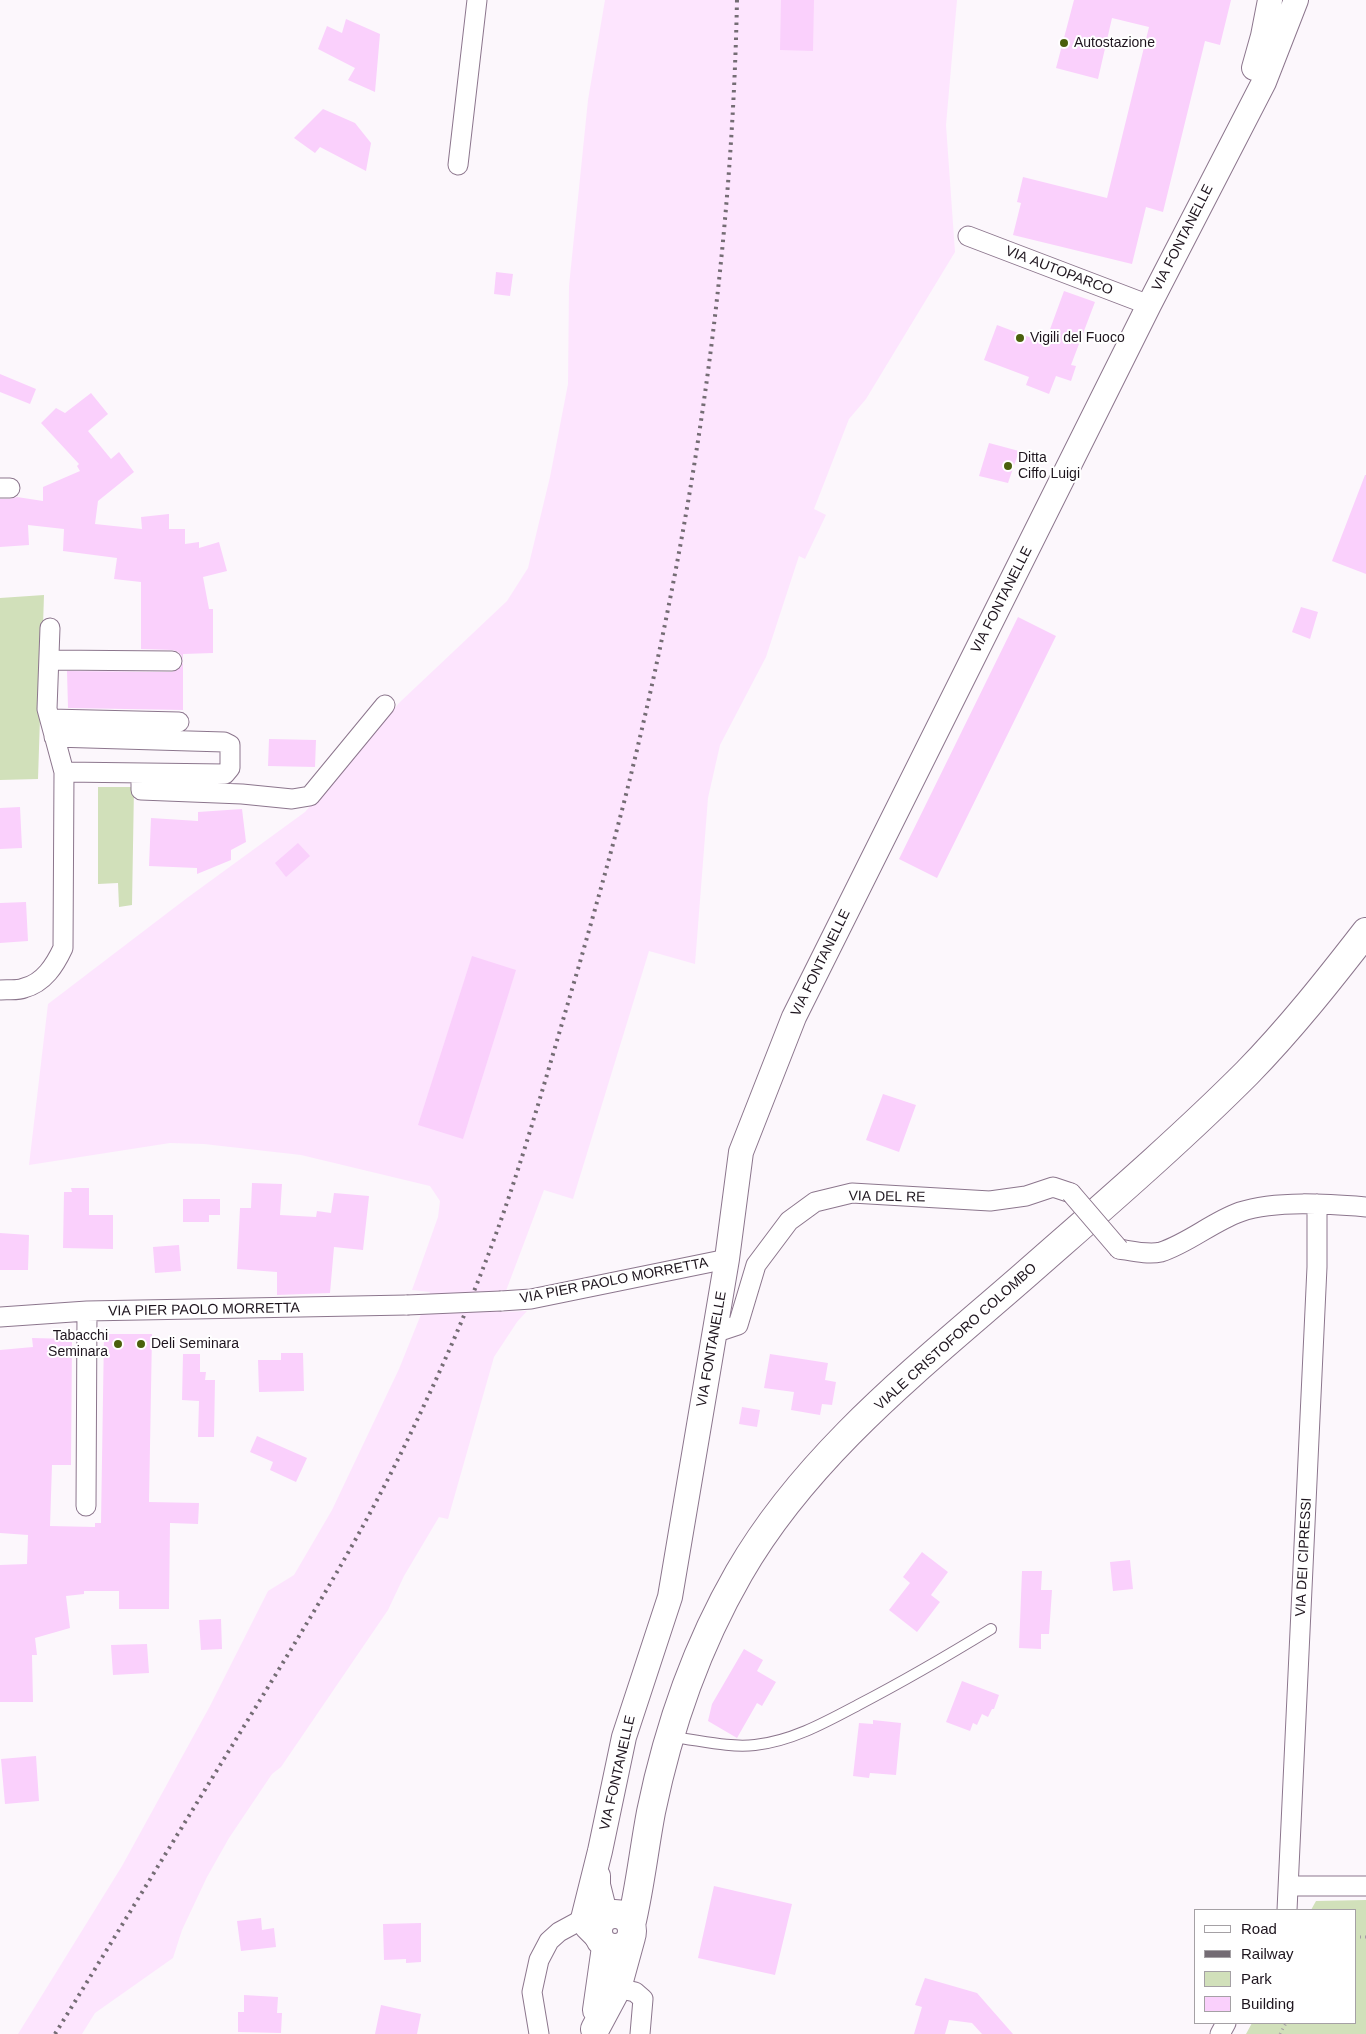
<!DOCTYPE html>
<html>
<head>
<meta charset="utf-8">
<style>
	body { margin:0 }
	#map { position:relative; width:1366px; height:2034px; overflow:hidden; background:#fcf7fc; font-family:Helvetica,sans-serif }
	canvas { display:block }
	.legend { position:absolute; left:1194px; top:1909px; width:162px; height:115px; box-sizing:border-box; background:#fff; border:1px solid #a5a1a5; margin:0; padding:6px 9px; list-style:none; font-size:15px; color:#1e151e }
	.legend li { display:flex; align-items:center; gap:10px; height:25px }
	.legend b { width:25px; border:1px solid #a5a1a5 }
</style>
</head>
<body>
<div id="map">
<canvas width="1366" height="2034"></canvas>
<ul class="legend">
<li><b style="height:6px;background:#fff"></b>Road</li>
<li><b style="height:6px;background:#746c74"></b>Railway</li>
<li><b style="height:14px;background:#d1e0ba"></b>Park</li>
<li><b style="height:14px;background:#fad0fc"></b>Building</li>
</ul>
</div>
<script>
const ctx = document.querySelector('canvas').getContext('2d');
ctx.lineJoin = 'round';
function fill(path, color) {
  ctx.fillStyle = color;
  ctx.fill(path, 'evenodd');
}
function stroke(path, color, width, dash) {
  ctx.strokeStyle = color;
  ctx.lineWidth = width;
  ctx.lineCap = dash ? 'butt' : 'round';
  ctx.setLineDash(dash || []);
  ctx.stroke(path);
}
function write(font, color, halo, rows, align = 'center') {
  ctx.font = font + ' Helvetica,sans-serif';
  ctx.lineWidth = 4;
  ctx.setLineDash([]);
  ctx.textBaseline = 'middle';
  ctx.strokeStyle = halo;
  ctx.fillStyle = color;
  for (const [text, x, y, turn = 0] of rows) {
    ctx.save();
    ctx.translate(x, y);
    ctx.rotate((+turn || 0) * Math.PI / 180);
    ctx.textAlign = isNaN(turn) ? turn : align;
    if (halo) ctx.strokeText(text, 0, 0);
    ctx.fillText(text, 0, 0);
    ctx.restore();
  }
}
fill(new Path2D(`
	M 605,0 L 957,0 L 946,125 L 955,252 L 866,399 L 849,419 L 814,509 L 826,515 L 805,559 L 799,556 L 766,657 L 720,745 L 708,798 L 695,964 L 649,951 L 573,1199 L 544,1190 L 498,1312 L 527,1311 L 517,1322 L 494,1357 L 448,1519 L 439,1517 L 404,1576 L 388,1610 L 281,1767 L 272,1774 L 229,1838 L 207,1877 L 182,1930 L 173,1958 L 95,2013 L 82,2034 L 18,2034 L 122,1866 L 210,1706 L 268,1591 L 294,1575 L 332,1510 L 399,1369 L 430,1292 L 412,1290 L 438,1217 L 440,1201 L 430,1186 L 301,1155 L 204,1144 L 170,1143 L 29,1165 L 48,1004 L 187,898 L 305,812 L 400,702 L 507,601 L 528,568 L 550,477 L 568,384 L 569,286 L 588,100 Z`), '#fde5fe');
fill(new Path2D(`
	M 44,595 L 38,779 L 0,780 L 0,598 Z
	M 98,787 L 134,787 L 132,905 L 119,907 L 118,883 L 98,884 Z
	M 1366,1900 L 1366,2034 L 1246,2034 L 1252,2023 L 1355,2023 L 1355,1910 L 1311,1910 L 1316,1901 Z`), '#d1e0ba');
fill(new Path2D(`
	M 781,0 L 814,0 L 813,51 L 780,50 Z
	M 1074,0 L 1231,0 L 1220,45 L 1205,41 L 1163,212 L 1146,207 L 1132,264 L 1013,235 L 1021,203 L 1017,202 L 1023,177 L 1107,198 L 1149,27 L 1112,18 L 1098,79 L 1056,68 Z
	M 346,19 L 380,34 L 375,92 L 348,80 L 355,68 L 318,49 L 327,26 L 342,33 Z
	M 323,109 L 355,123 L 371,143 L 366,171 L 320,147 L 315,153 L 294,138 Z
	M 496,272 L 513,274 L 510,296 L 494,294 Z
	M 1064,291 L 1095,302 L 1071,365 L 1076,366 L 1071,381 L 1056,376 L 1049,394 L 1026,385 L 1029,377 L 984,360 L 997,325 L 1045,343 Z
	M 0,374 L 36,389 L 30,404 L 0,392 Z
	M 91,393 L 108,414 L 88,431 L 111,459 L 119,452 L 134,472 L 98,501 L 95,524 L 142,529 L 141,517 L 169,514 L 169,529 L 185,529 L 185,544 L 199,542 L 199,548 L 219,542 L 227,571 L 203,577 L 209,609 L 213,609 L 213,653 L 183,654 L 183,710 L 68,708 L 67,671 L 172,672 L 181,667 L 183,662 L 182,656 L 178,652 L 173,650 L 141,649 L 141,582 L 114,579 L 117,558 L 63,551 L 64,529 L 28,525 L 29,545 L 0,547 L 0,499 L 10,499 L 17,497 L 43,501 L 43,487 L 80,471 L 77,466 L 79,464 L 41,423 L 56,408 L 65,413 Z
	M 989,443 L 1019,451 L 1008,483 L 979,476 Z
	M 1365,475 L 1366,475 L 1366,574 L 1332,561 Z
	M 1301,607 L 1318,612 L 1310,639 L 1292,632 Z
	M 1018,617 L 1056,636 L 937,878 L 899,859 Z
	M 269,739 L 316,740 L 315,767 L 268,766 Z
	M 20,807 L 22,848 L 0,849 L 0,808 Z
	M 242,809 L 246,842 L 231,850 L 231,860 L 197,874 L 197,868 L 149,866 L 151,818 L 198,821 L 198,812 Z
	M 298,843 L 310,856 L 286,877 L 275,863 Z
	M 26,902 L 28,941 L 0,943 L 0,903 Z
	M 472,956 L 516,970 L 463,1139 L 418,1125 Z
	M 883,1094 L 916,1105 L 899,1152 L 866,1140 Z
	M 252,1183 L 282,1184 L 280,1215 L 316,1217 L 317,1211 L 331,1213 L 334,1193 L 369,1196 L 363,1250 L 334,1247 L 330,1293 L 277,1295 L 277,1272 L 237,1269 L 240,1208 L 251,1208 Z
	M 71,1188 L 89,1188 L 89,1215 L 113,1215 L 113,1249 L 63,1248 L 64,1192 L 72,1192 Z
	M 183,1199 L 220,1199 L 220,1215 L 209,1215 L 209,1222 L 183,1222 Z
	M 0,1233 L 29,1235 L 28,1270 L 0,1270 Z
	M 179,1245 L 181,1271 L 155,1273 L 153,1247 Z
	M 104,1334 L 152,1334 L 149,1502 L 199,1503 L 198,1524 L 170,1523 L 169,1609 L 119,1609 L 119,1591 L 84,1591 L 84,1594 L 66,1596 L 70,1628 L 35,1638 L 37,1655 L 32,1655 L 33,1702 L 0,1702 L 0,1565 L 27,1564 L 28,1535 L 0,1533 L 0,1350 L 33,1347 L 32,1338 L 72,1339 L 71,1465 L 52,1465 L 50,1526 L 95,1527 L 95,1523 L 101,1523 Z
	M 281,1353 L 303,1353 L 304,1391 L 259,1392 L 258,1360 L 281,1360 Z
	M 183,1354 L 200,1354 L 200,1372 L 206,1372 L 205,1380 L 215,1380 L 214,1437 L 198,1437 L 199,1401 L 182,1400 Z
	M 770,1354 L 828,1363 L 825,1380 L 836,1382 L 832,1405 L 822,1404 L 820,1415 L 791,1410 L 794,1392 L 764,1388 Z
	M 742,1407 L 760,1410 L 757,1427 L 739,1424 Z
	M 257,1436 L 307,1458 L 296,1482 L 270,1470 L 273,1462 L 250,1452 Z
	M 922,1552 L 948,1572 L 931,1595 L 940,1602 L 917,1632 L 889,1610 L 910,1583 L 903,1577 Z
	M 1130,1560 L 1133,1589 L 1113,1591 L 1110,1562 Z
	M 1022,1571 L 1042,1571 L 1041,1590 L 1052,1590 L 1049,1634 L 1041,1634 L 1041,1649 L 1019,1648 Z
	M 221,1619 L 222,1649 L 201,1650 L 199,1620 Z
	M 147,1644 L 149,1673 L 113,1675 L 111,1645 Z
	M 744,1649 L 763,1660 L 757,1671 L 776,1682 L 762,1706 L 757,1703 L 737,1738 L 708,1721 L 712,1704 Z
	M 962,1681 L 999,1695 L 994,1709 L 992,1709 L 988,1717 L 982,1714 L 977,1725 L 973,1723 L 970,1731 L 946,1722 Z
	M 873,1720 L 901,1723 L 896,1775 L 870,1773 L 869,1778 L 853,1776 L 859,1723 L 873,1724 Z
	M 36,1756 L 39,1801 L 5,1804 L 1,1759 Z
	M 714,1886 L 792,1904 L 775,1975 L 698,1958 Z
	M 261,1918 L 262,1930 L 274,1928 L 276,1947 L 241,1951 L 237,1921 Z
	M 421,1923 L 421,1962 L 406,1963 L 406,1959 L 384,1960 L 383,1924 Z
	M 925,1978 L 977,1993 L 1013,2034 L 982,2034 L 972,2023 L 949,2020 L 945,2034 L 914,2034 L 922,2007 L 915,2005 Z
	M 244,1995 L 278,1997 L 277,2013 L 282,2013 L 281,2033 L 238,2032 L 238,2012 L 244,2012 Z
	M 381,2005 L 421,2014 L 417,2034 L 375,2034 Z`), '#fad0fc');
const service = new Path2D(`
	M 672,1737 C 699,1740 728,1748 755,1745 C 792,1741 826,1722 858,1705 C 904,1681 947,1656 991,1629`);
const minor = new Path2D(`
	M 458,165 L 477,0
	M 968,236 L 1149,305
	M 0,488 L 10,488
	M 50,660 L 172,661
	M 50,719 L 179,722
	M 54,737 L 224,742 L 230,745 L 230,768 L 225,774 L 64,772
	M 141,773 L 141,790 L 242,794 L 292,799 L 310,796 L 385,705
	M 0,990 C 8,989 17,991 24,988 C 44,983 55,965 63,948 L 64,772 L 47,709 L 50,628
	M 1119,1249 C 1132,1251 1148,1255 1161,1252 C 1189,1243 1212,1222 1240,1212 C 1276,1200 1328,1204 1366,1207
	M 501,1301 L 531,1299 L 727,1259
	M 0,1317 L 87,1311 L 407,1305
	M 714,1333 L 738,1325 L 756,1265 L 789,1221 L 815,1202 L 852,1193 L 990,1201 L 1026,1196 L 1053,1187 L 1071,1193
	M 86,1506 L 87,1311
	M 1289,1886 L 1366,1886
	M 1287,1910 L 1317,1267 L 1317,1204
	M 617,1988 L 635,1992 L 643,1999 L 640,2034
	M 539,2034 L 532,1992 L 539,1960 L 549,1941 L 559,1932 L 583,1919
	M 1220,2034 L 1226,2023`);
const tertiary = new Path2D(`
	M 1254,68 L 1263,36 L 1270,0
	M 598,1876 L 598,1885 L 606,1917
	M 598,1938 L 587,1927 L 583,1919 L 600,1851 L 624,1737 L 670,1597 L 727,1259 L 741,1152 L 794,1017 L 1149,305 L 1264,82 L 1296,0`);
const secondary = new Path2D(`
	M598 1931a17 17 0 1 1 34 0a17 17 0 1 1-34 0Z
	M 631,1925 C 640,1887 644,1849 651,1812 C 668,1729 697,1646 739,1573 C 808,1453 922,1365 1025,1275 C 1100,1209 1176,1144 1247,1073 C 1290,1029 1328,981 1366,932
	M 597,2010 L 606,1947
	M 595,2029 L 617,1988 L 631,1937`);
stroke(service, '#8c768d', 12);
stroke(minor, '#8c768d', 21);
stroke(tertiary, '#8c768d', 26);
stroke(secondary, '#8c768d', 30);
stroke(new Path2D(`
	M 1355,1937 L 1366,1937
	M 1280,2034 L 1286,2023`), '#a39ca3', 3, [1, 4]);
stroke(service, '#fff', 10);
stroke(minor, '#fff', 19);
stroke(tertiary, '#fff', 24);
stroke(secondary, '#fff', 28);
stroke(new Path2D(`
	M 55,2034 C 116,1935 177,1835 238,1736 C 295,1643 354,1549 402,1451 C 439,1376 473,1299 501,1220 C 530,1137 553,1053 578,969 C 598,899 618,829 635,758 C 695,510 732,255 737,0`), '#746c74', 4, [2.5, 5]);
const minorBridge = new Path2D(`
	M 1071,1193 L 1119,1249
	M 407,1305 L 501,1301`);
stroke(minorBridge, '#8c768d', 21, []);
stroke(minorBridge, '#fff', 19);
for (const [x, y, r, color] of [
	[1064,43,5,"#4a600c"],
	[1020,338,5,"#4a600c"],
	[1008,466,5,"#4a600c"],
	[118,1344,5,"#4a600c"],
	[141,1344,5,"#4a600c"]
]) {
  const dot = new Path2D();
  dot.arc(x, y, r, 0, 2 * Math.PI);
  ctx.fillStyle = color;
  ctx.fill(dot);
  stroke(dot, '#fff', 2);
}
write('14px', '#1e151e', '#fff', [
	["Autostazione",1074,43],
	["Vigili del Fuoco",1030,338],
	["Ditta",1018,458],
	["Ciffo Luigi",1018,474],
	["Tabacchi",108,1336,"right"],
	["Seminara",108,1352,"right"],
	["Deli Seminara",151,1344]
], 'left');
write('14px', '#1e151e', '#fff', [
	["VIA FONTANELLE",1183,238,-63],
	["VIA AUTOPARCO",1059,271,21],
	["VIA FONTANELLE",1002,600,-63],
	["VIA FONTANELLE",821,963,-64],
	["VIA DEL RE",887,1197,1],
	["VIA PIER PAOLO MORRETTA",614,1281,-11],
	["VIA PIER PAOLO MORRETTA",204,1310,-1],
	["VIALE CRISTOFORO COLOMBO",956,1337,-42],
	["VIA FONTANELLE",712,1349,-80],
	["VIA DEI CIPRESSI",1304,1557,-87],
	["VIA FONTANELLE",618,1773,-77]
]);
</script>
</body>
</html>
